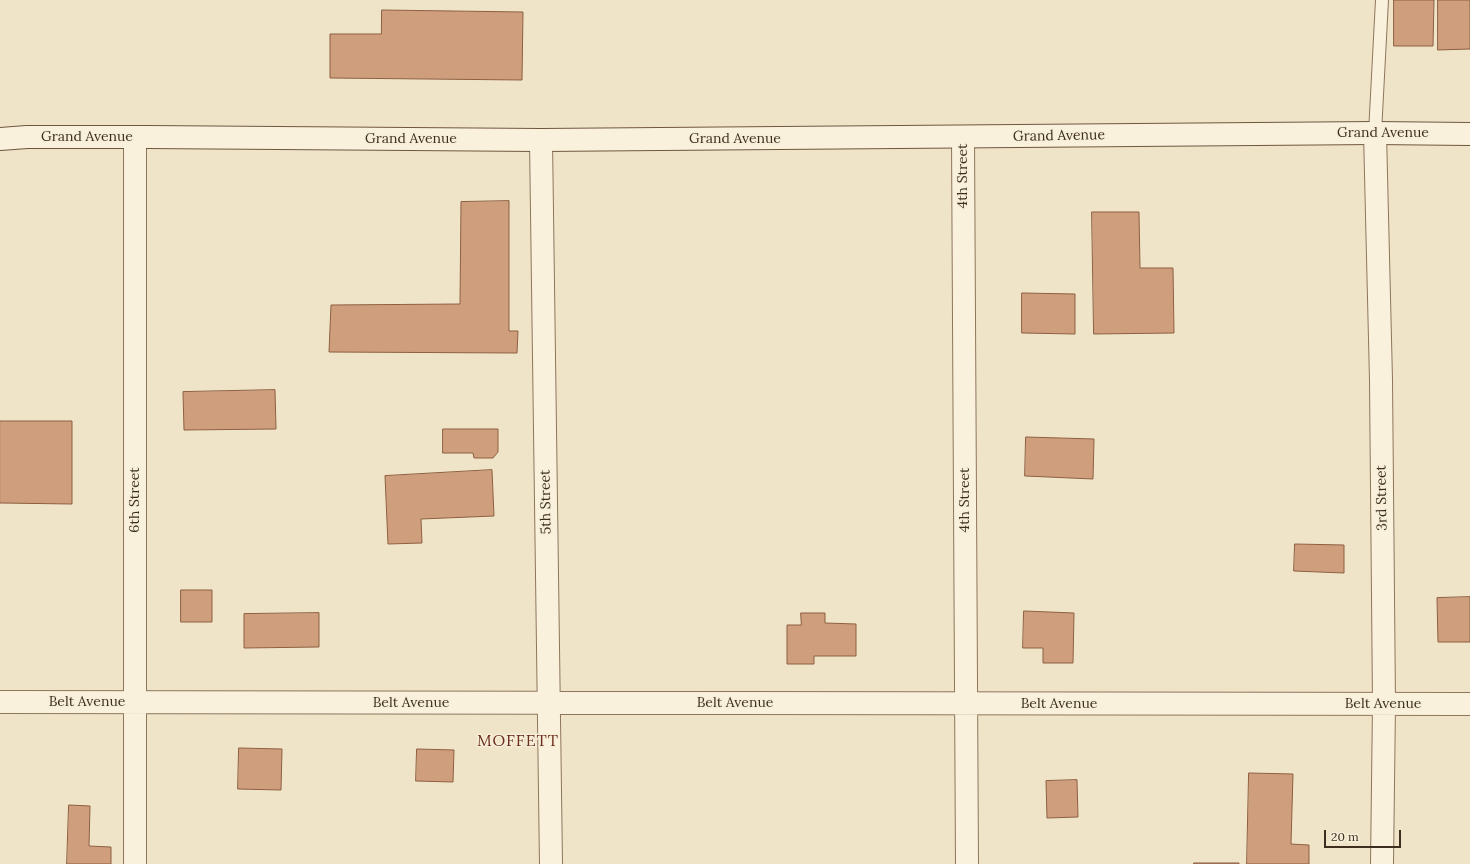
<!DOCTYPE html>
<html>
<head>
<meta charset="utf-8">
<style>
	body { margin:0 }
	#map { position:relative; width:1470px; height:864px; overflow:hidden; background:#f0e4c8; font-family:Lora,serif }
	canvas { display:block }
	.scale { position:absolute; left:1324px; top:830px; width:77px; height:18px; box-sizing:border-box; border:2px solid #3d2e20; border-top:0; padding-left:5px; font-size:12px; line-height:14px; white-space:nowrap; color:#3d2e20; -webkit-text-stroke:3px #f7eed8; paint-order:stroke }
</style>
</head>
<body>
<div id="map">
<canvas width="1470" height="864"></canvas>
<div class="scale">20 m</div>
</div>
<script>
const ctx = document.querySelector('canvas').getContext('2d');
ctx.lineJoin = 'round';
function fill(path, color) {
  ctx.fillStyle = color;
  ctx.fill(path, 'evenodd');
}
function stroke(path, color, width, dash) {
  ctx.strokeStyle = color;
  ctx.lineWidth = width;
  ctx.lineCap = dash ? 'butt' : 'round';
  ctx.setLineDash(dash || []);
  ctx.stroke(path);
}
function write(font, color, halo, rows, align = 'center') {
  ctx.font = font + ' Lora,serif';
  ctx.lineWidth = 3;
  ctx.setLineDash([]);
  ctx.textBaseline = 'middle';
  ctx.strokeStyle = halo;
  ctx.fillStyle = color;
  for (const [text, x, y, turn = 0] of rows) {
    ctx.save();
    ctx.translate(x, y);
    ctx.rotate((+turn || 0) * Math.PI / 180);
    ctx.textAlign = isNaN(turn) ? turn : align;
    if (halo) ctx.strokeText(text, 0, 0);
    ctx.fillText(text, 0, 0);
    ctx.restore();
  }
}
const building = new Path2D(`
	M 1394,0 L 1434,0 L 1433,46 L 1394,46 Z
	M 1438,0 L 1470,0 L 1470,49 L 1438,50 Z
	M 382,10 L 523,12 L 522,80 L 330,78 L 330,34 L 381,34 Z
	M 509,201 L 509,331 L 518,331 L 517,353 L 329,352 L 331,305 L 460,304 L 461,202 Z
	M 1092,212 L 1139,212 L 1140,268 L 1173,268 L 1174,333 L 1094,334 Z
	M 1022,293 L 1075,294 L 1075,334 L 1022,333 Z
	M 275,390 L 276,429 L 184,430 L 183,392 Z
	M 0,421 L 72,421 L 72,504 L 0,503 Z
	M 443,429 L 498,429 L 498,452 L 493,458 L 474,458 L 473,453 L 443,453 Z
	M 1026,437 L 1094,439 L 1093,479 L 1025,476 Z
	M 492,470 L 494,516 L 421,519 L 422,543 L 388,544 L 385,476 Z
	M 1295,544 L 1344,545 L 1344,573 L 1294,571 Z
	M 181,590 L 212,590 L 212,622 L 181,622 Z
	M 1470,597 L 1470,642 L 1438,642 L 1437,598 Z
	M 1024,611 L 1074,613 L 1073,663 L 1043,663 L 1043,648 L 1023,648 Z
	M 319,613 L 319,647 L 244,648 L 244,614 Z
	M 801,613 L 825,613 L 825,623 L 856,624 L 856,656 L 814,656 L 814,664 L 787,664 L 787,625 L 801,625 Z
	M 239,748 L 282,749 L 281,790 L 238,789 Z
	M 417,749 L 454,750 L 453,782 L 416,781 Z
	M 1249,773 L 1293,774 L 1291,844 L 1309,845 L 1309,864 L 1247,864 Z
	M 1077,780 L 1078,817 L 1047,818 L 1046,781 Z
	M 69,805 L 90,806 L 89,846 L 111,847 L 111,864 L 67,864 Z
	M 1194,863 L 1239,863 L 1239,864 L 1194,864 Z`);
fill(building, '#cf9f7d');
stroke(building, '#8d5f41', 1);
const lane = new Path2D(`
	M 1375,133 L 1382,0`);
const street = new Path2D(`
	M 1375,133 L 1381,380 L 1384,704 L 1382,864
	M 963,137 L 967,864
	M 541,140 L 551,864
	M 0,702 L 1470,704
	M 135,864 L 135,137`);
const secondary = new Path2D(`
	M 0,139 L 27,137 L 147,137 L 541,140 L 1375,133 L 1470,134`);
stroke(lane, '#8d765c', 14);
stroke(street, '#8d765c', 24);
stroke(secondary, '#6f573f', 24);
stroke(lane, '#faf1dc', 12);
stroke(street, '#faf1dc', 22);
stroke(secondary, '#faf1dc', 22);
write('14px', '#3d2e20', '#f7eed8', [
	["Grand Avenue",1383,133],
	["Grand Avenue",1059,136,-1],
	["Grand Avenue",87,137],
	["Grand Avenue",411,139],
	["Grand Avenue",735,139],
	["4th Street",963,176,-90],
	["3rd Street",1382,498,-91],
	["6th Street",135,500,-90],
	["4th Street",965,500,-90],
	["5th Street",546,502,-91],
	["Belt Avenue",87,702],
	["Belt Avenue",411,703],
	["Belt Avenue",735,703],
	["Belt Avenue",1059,704],
	["Belt Avenue",1383,704]
]);
ctx.letterSpacing = '1px';
write('16px', '#6b2e1e', '#f7eed8', [
	["MOFFETT",518,741]
]);
ctx.letterSpacing = '0px';
</script>
</body>
</html>
